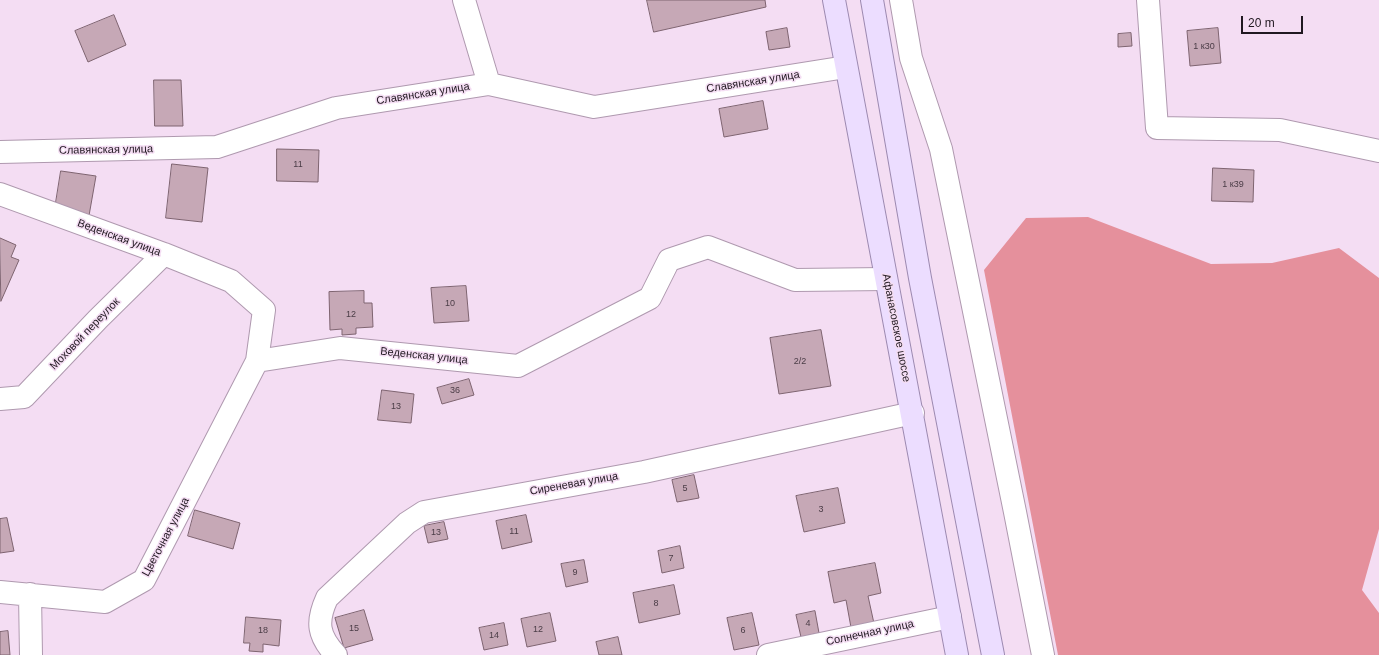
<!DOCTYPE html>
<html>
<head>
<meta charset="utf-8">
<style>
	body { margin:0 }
	#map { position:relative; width:1379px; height:655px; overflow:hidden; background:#f4ddf3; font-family:Helvetica,sans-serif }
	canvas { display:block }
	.scale { position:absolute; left:1241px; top:16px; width:62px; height:18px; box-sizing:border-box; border:2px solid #201820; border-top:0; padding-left:5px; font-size:12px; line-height:14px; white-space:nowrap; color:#201820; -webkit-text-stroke:3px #f4ddf3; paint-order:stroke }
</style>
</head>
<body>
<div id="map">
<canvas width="1379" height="655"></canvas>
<div class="scale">20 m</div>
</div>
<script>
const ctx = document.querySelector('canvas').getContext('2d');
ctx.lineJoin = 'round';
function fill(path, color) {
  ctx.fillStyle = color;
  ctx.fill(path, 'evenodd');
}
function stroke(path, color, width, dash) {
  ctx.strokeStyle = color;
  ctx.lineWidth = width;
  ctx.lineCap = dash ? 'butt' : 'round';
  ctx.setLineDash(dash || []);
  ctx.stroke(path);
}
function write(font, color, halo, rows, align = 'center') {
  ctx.font = font + ' Helvetica,sans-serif';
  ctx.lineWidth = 3;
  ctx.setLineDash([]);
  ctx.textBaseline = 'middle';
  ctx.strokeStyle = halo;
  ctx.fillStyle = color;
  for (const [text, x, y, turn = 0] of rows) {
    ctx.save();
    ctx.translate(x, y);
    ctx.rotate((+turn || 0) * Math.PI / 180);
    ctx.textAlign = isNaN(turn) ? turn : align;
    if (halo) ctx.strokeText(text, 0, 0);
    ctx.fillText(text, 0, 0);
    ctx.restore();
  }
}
fill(new Path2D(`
	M 1088,217 L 1211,264 L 1272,263 L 1339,248 L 1379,278 L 1379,529 L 1362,590 L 1379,613 L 1379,655 L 1058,655 L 984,270 L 1026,218 Z`), '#e5909c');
const building = new Path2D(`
	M 647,0 L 765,0 L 766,7 L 654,32 Z
	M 114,15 L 126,45 L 88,62 L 75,31 Z
	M 787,28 L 790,47 L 769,50 L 766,32 Z
	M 1218,28 L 1221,63 L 1190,66 L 1187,31 Z
	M 1131,33 L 1132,46 L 1118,47 L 1118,34 Z
	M 154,80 L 181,80 L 183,126 L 155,126 Z
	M 763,101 L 768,129 L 724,137 L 719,109 Z
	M 277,149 L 319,150 L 318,182 L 277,181 Z
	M 172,164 L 208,168 L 202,222 L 166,218 Z
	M 1213,168 L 1254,170 L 1253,202 L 1212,201 Z
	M 61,171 L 96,176 L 87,227 L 53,221 Z
	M 0,238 L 16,245 L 11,257 L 19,260 L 1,301 Z
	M 466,286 L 469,321 L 434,323 L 431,288 Z
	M 364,291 L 364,303 L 372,303 L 373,327 L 356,328 L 356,334 L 342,335 L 342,329 L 330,330 L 329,292 Z
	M 821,330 L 831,386 L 779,394 L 770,338 Z
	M 469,379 L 474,395 L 442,404 L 437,388 Z
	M 382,390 L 414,394 L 411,423 L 378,420 Z
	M 694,475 L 699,498 L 677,502 L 672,480 Z
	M 838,488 L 845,523 L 804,532 L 796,496 Z
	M 195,510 L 240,523 L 233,549 L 188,536 Z
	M 526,515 L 532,542 L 502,549 L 496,521 Z
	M 7,518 L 14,551 L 0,553 L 0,519 Z
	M 444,522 L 448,539 L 428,543 L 424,526 Z
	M 680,546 L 684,568 L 662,573 L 658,551 Z
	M 584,560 L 588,582 L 566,587 L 561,564 Z
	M 875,563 L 881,593 L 868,596 L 875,628 L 852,633 L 846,600 L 834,603 L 828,572 Z
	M 674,585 L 680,614 L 639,623 L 633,593 Z
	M 364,610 L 373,640 L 344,648 L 335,618 Z
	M 815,611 L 819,633 L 801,637 L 796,615 Z
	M 550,613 L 556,641 L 527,647 L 521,619 Z
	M 752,613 L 759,645 L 734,650 L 727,618 Z
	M 246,617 L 281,620 L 279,646 L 263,644 L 263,652 L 249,651 L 250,643 L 244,643 Z
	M 504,623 L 508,645 L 484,650 L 479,628 Z
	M 8,631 L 10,655 L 0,655 L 0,632 Z
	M 618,637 L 622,655 L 599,655 L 596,642 Z`);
fill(building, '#c6a8b6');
stroke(building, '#7e6470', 1);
const minor = new Path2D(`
	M 464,0 L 489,84
	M 901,0 L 911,58 L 941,149 L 1015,512 L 1043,655
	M 1148,0 L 1157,128 L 1280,130 L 1379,151
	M 0,152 L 217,147 L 336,108 L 489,84 L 594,107 L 846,67
	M 0,194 L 164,254 L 231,281 L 264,310 L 257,361 L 144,580 L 105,602 L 0,592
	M 257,361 L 340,348 L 518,366 L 650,298 L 669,260 L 708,247 L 795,280 L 886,279
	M 0,399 L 24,397 L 98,319 L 164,254
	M 30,594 L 31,655
	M 336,655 C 318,636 316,622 327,598 L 407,523 L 424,512 L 644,472 L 913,413
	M 768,655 L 950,617`);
const major = new Path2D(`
	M 834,0 L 957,655
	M 872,0 L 920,278 L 993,655`);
stroke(minor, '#af99af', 24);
stroke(major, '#9d8ab1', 24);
stroke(minor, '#fff', 22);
stroke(major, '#ecddff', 22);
write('9px', '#4a3c46', null, [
	["1 к30",1204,47],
	["11",298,165],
	["1 к39",1233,185],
	["10",450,304],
	["12",351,315],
	["2/2",800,362],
	["36",455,391],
	["13",396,407],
	["5",685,489],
	["3",821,510],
	["11",514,532],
	["13",436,533],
	["7",671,559],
	["9",575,573],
	["8",656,604],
	["4",808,624],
	["15",354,629],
	["12",538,630],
	["18",263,631],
	["6",743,631],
	["14",494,636]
]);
write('11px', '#201820', '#f4ddf3', [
	["Славянская улица",753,82,-9],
	["Славянская улица",423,94,-9],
	["Славянская улица",106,150,-1],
	["Веденская улица",119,238,20],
	["Афанасовское шоссе",896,328,79],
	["Моховой переулок",85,334,-46],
	["Веденская улица",424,356,6],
	["Сиреневая улица",574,484,-10],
	["Цветочная улица",166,537,-62],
	["Солнечная улица",870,633,-12]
]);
</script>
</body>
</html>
